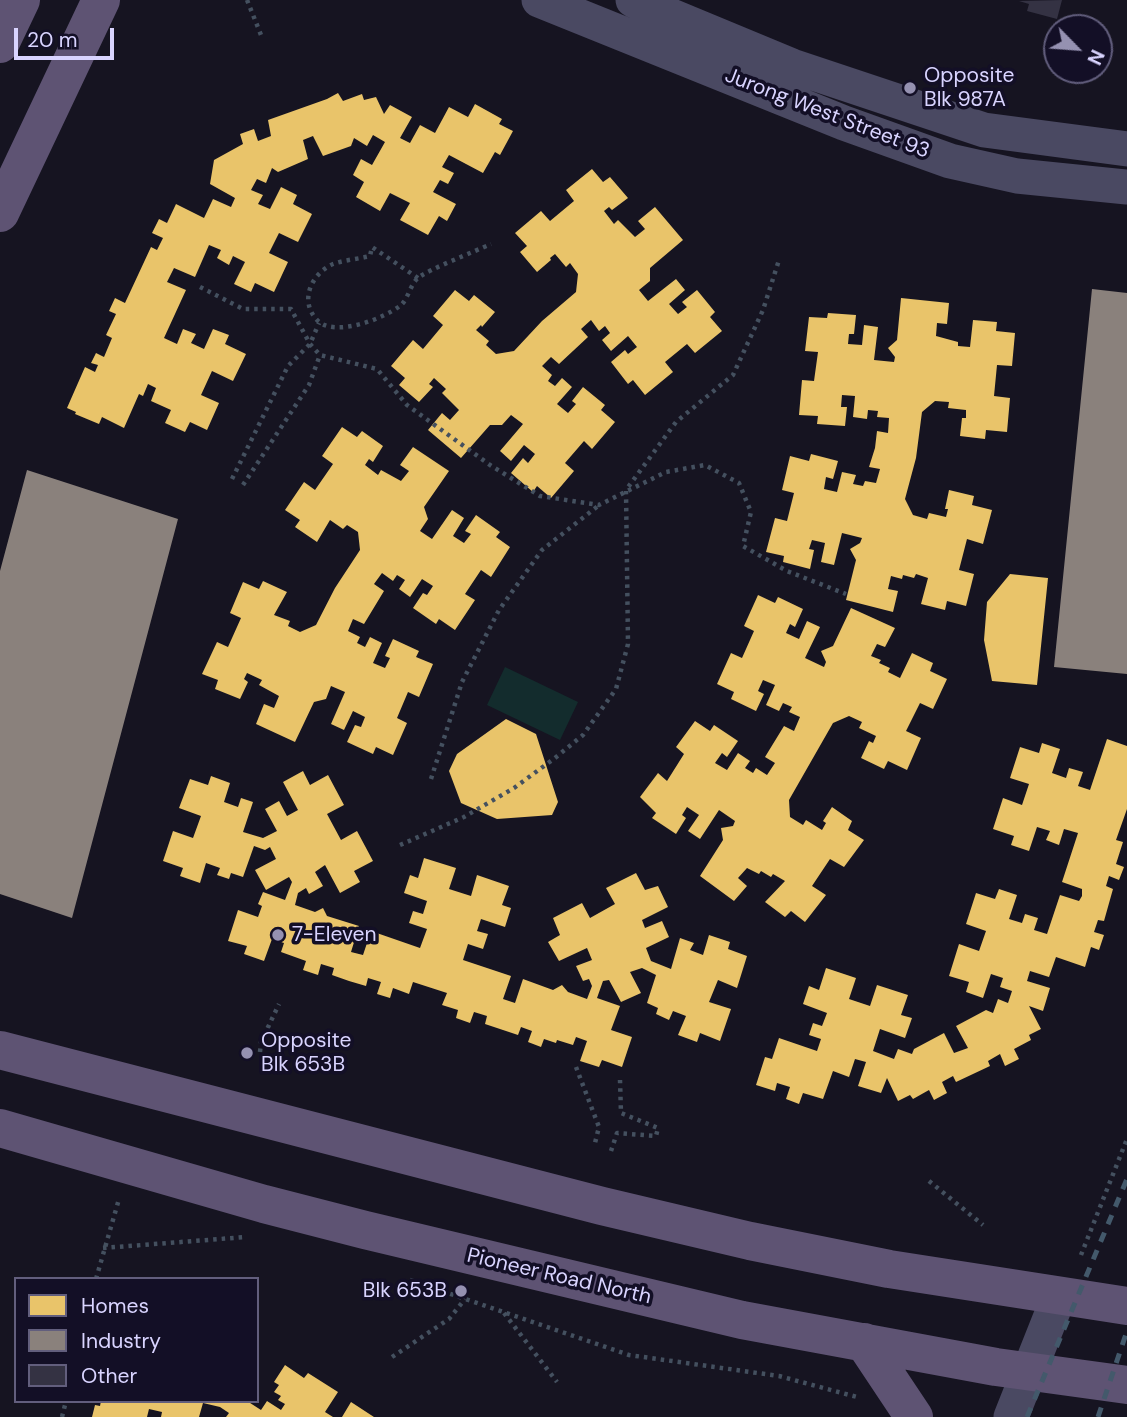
<!DOCTYPE html>
<html>
<head>
<meta charset="utf-8">
<style>
	body { margin:0 }
	#map { position:relative; width:1127px; height:1417px; overflow:hidden; background:#161421; font-family:"DM Sans",sans-serif }
	canvas { display:block }
	.legend { position:absolute; left:14px; top:1277px; width:245px; height:126px; box-sizing:border-box; background:#130f26; border:2px solid #625e7d; margin:0; padding:9px 12px; list-style:none; font-size:21px; color:#d9d4ff }
	.legend li { display:flex; align-items:center; gap:14px; height:35px }
	.legend b { width:35px; border:2px solid #625e7d }
	.north { position:absolute; left:1043px; top:14px; width:70px; height:70px; box-sizing:border-box; background:#130f26; border:2px solid #625e7d; border-radius:50%; rotate:115deg; font-size:19px; font-weight:700; line-height:28px; text-align:center; color:#d9d4ff }
	.north::after { content:''; display:block; margin:auto; width:24px; height:32px; background:#9591b1; clip-path:polygon(50% 0,100% 100%,50% 72%,0 100%) }
	.scale { position:absolute; left:14px; top:28px; width:100px; height:32px; box-sizing:border-box; border:4px solid #d9d4ff; border-top:0; padding-left:9px; font-size:21px; line-height:24px; white-space:nowrap; color:#d9d4ff; -webkit-text-stroke:5px #130f26; paint-order:stroke }
</style>
</head>
<body>
<div id="map">
<canvas width="1127" height="1417"></canvas>
<ul class="legend">
<li><b style="height:19px;background:#e9c46a"></b>Homes</li>
<li><b style="height:19px;background:#8a817c"></b>Industry</li>
<li><b style="height:19px;background:#343243"></b>Other</li>
</ul>
<div class="north">N</div>
<div class="scale">20 m</div>
</div>
<script>
const ctx = document.querySelector('canvas').getContext('2d');
ctx.lineJoin = 'round';
function fill(path, color) {
  ctx.fillStyle = color;
  ctx.fill(path, 'evenodd');
}
function stroke(path, color, width, dash) {
  ctx.strokeStyle = color;
  ctx.lineWidth = width;
  ctx.lineCap = dash ? 'butt' : 'round';
  ctx.setLineDash(dash || []);
  ctx.stroke(path);
}
function write(font, color, halo, rows, align = 'center') {
  ctx.font = font + ' "DM Sans",sans-serif';
  ctx.lineWidth = 7;
  ctx.setLineDash([]);
  ctx.textBaseline = 'middle';
  ctx.strokeStyle = halo;
  ctx.fillStyle = color;
  for (const [text, x, y, turn = 0] of rows) {
    ctx.save();
    ctx.translate(x, y);
    ctx.rotate((+turn || 0) * Math.PI / 180);
    ctx.textAlign = isNaN(turn) ? turn : align;
    if (halo) ctx.strokeText(text, 0, 0);
    ctx.fillText(text, 0, 0);
    ctx.restore();
  }
}
fill(new Path2D(`
	M 505,667 L 578,702 L 560,740 L 487,705 Z`), '#132c2d');
fill(new Path2D(`
	M 338,93 L 343,101 L 362,94 L 364,100 L 376,97 L 384,114 L 390,105 L 412,117 L 400,138 L 410,143 L 420,125 L 435,133 L 449,107 L 468,117 L 475,104 L 502,119 L 499,124 L 513,131 L 500,155 L 495,152 L 483,173 L 449,155 L 442,167 L 454,173 L 448,184 L 440,180 L 433,192 L 456,204 L 447,221 L 439,216 L 428,235 L 400,220 L 410,203 L 390,193 L 380,211 L 356,197 L 364,182 L 353,175 L 361,159 L 372,165 L 385,142 L 373,135 L 367,146 L 354,138 L 351,146 L 323,156 L 313,136 L 303,140 L 308,159 L 278,172 L 272,168 L 266,183 L 257,179 L 251,190 L 263,195 L 258,204 L 270,209 L 281,187 L 297,195 L 293,204 L 312,214 L 298,242 L 279,233 L 269,253 L 288,262 L 274,292 L 255,283 L 251,292 L 234,284 L 245,262 L 233,256 L 229,265 L 217,258 L 221,250 L 209,245 L 195,277 L 174,268 L 167,282 L 186,290 L 164,338 L 177,344 L 183,329 L 196,334 L 191,343 L 204,349 L 213,329 L 229,335 L 225,344 L 246,354 L 233,381 L 212,371 L 201,395 L 219,403 L 207,430 L 190,422 L 185,432 L 165,423 L 171,410 L 151,401 L 156,388 L 148,384 L 143,396 L 139,394 L 124,428 L 102,417 L 99,424 L 75,414 L 76,412 L 67,408 L 85,367 L 95,372 L 98,365 L 91,363 L 96,353 L 104,357 L 112,338 L 106,335 L 116,314 L 109,311 L 115,298 L 125,303 L 151,247 L 157,250 L 163,238 L 152,233 L 159,219 L 167,223 L 176,204 L 204,218 L 213,199 L 231,207 L 235,198 L 210,184 L 214,160 L 243,144 L 240,134 L 254,129 L 258,141 L 271,136 L 268,120 L 327,99 Z
	M 592,169 L 603,182 L 610,177 L 628,198 L 612,210 L 609,207 L 604,211 L 614,224 L 618,220 L 635,237 L 645,229 L 638,221 L 655,207 L 683,240 L 650,268 L 650,281 L 639,290 L 648,301 L 676,279 L 685,290 L 669,304 L 678,314 L 687,307 L 682,302 L 697,290 L 715,312 L 710,317 L 722,331 L 695,353 L 687,344 L 665,362 L 673,372 L 645,395 L 633,380 L 628,384 L 611,362 L 625,350 L 628,354 L 637,347 L 628,336 L 611,351 L 602,340 L 610,333 L 605,326 L 599,331 L 591,320 L 581,329 L 588,337 L 559,364 L 551,357 L 542,366 L 552,375 L 548,381 L 555,386 L 562,378 L 572,387 L 557,404 L 568,413 L 576,404 L 572,401 L 583,387 L 605,405 L 601,410 L 615,422 L 592,449 L 584,441 L 565,463 L 574,471 L 551,498 L 537,486 L 533,492 L 511,473 L 523,458 L 528,463 L 535,454 L 524,445 L 511,461 L 500,451 L 523,424 L 511,415 L 502,425 L 490,425 L 461,458 L 428,430 L 442,413 L 450,420 L 459,410 L 442,393 L 446,389 L 434,378 L 429,384 L 433,387 L 419,402 L 399,385 L 405,378 L 391,366 L 413,340 L 423,349 L 443,325 L 433,316 L 455,290 L 469,301 L 474,295 L 495,312 L 482,327 L 481,325 L 476,330 L 489,341 L 486,345 L 496,354 L 514,351 L 542,321 L 576,292 L 578,274 L 570,263 L 566,267 L 555,254 L 550,258 L 551,260 L 537,272 L 520,252 L 527,246 L 515,233 L 541,211 L 550,221 L 574,201 L 566,190 Z
	M 901,298 L 949,303 L 947,324 L 937,323 L 936,336 L 958,342 L 958,346 L 970,347 L 973,320 L 997,322 L 996,331 L 1015,333 L 1012,366 L 997,365 L 994,396 L 1010,398 L 1007,432 L 986,430 L 985,439 L 960,436 L 962,418 L 966,418 L 966,410 L 948,408 L 949,402 L 935,401 L 922,412 L 916,458 L 905,499 L 913,515 L 927,519 L 929,513 L 946,517 L 948,509 L 945,509 L 949,490 L 974,496 L 972,505 L 992,510 L 983,544 L 967,539 L 959,570 L 974,574 L 966,606 L 947,601 L 945,610 L 921,604 L 928,578 L 916,574 L 914,578 L 903,575 L 902,579 L 891,576 L 888,589 L 898,591 L 893,612 L 846,600 L 856,560 L 850,549 L 860,543 L 862,538 L 842,533 L 834,565 L 821,562 L 825,543 L 812,540 L 809,549 L 814,550 L 810,569 L 783,562 L 784,556 L 766,552 L 775,518 L 787,521 L 794,493 L 782,490 L 790,456 L 809,461 L 811,454 L 838,461 L 833,479 L 826,477 L 824,489 L 837,492 L 842,472 L 856,475 L 853,484 L 863,486 L 865,481 L 876,483 L 880,469 L 869,467 L 875,448 L 877,431 L 888,433 L 889,418 L 877,417 L 878,411 L 868,410 L 867,419 L 853,417 L 855,396 L 842,395 L 841,407 L 847,407 L 845,426 L 817,424 L 818,416 L 799,415 L 802,380 L 814,381 L 818,352 L 805,351 L 809,317 L 827,318 L 828,313 L 856,315 L 854,334 L 849,334 L 848,344 L 862,345 L 864,325 L 878,327 L 874,360 L 894,362 L 895,357 L 888,348 L 897,340 Z
	M 342,427 L 357,437 L 362,431 L 383,446 L 373,462 L 369,459 L 365,465 L 378,475 L 381,470 L 401,481 L 409,471 L 400,465 L 413,447 L 449,471 L 424,507 L 428,519 L 420,531 L 432,539 L 452,510 L 464,518 L 453,536 L 464,543 L 471,534 L 465,531 L 476,515 L 500,532 L 496,537 L 510,547 L 491,577 L 481,570 L 465,594 L 475,600 L 455,630 L 439,619 L 436,624 L 413,608 L 423,593 L 427,595 L 433,586 L 422,579 L 410,597 L 399,589 L 405,580 L 397,575 L 393,581 L 382,573 L 374,584 L 384,591 L 364,624 L 353,619 L 348,631 L 360,637 L 357,643 L 365,647 L 370,637 L 382,643 L 373,663 L 385,668 L 390,658 L 385,656 L 393,639 L 419,651 L 416,657 L 433,664 L 419,697 L 408,692 L 397,718 L 407,723 L 393,755 L 376,747 L 373,754 L 347,742 L 355,725 L 361,727 L 365,717 L 353,711 L 344,730 L 331,724 L 345,692 L 331,686 L 326,699 L 314,702 L 295,742 L 256,724 L 264,704 L 274,708 L 279,696 L 259,685 L 262,680 L 247,673 L 244,679 L 248,682 L 240,699 L 215,689 L 218,680 L 202,674 L 217,642 L 228,647 L 241,618 L 230,613 L 243,582 L 259,589 L 263,581 L 287,592 L 274,615 L 290,621 L 288,626 L 300,632 L 316,625 L 335,588 L 360,550 L 358,532 L 347,525 L 343,529 L 330,520 L 317,542 L 295,527 L 300,520 L 285,510 L 304,482 L 315,490 L 333,464 L 322,456 Z
	M 1010,574 L 1048,578 L 1037,685 L 992,681 L 984,640 L 987,602 Z
	M 758,595 L 775,603 L 778,597 L 803,609 L 795,627 L 790,624 L 786,633 L 799,639 L 807,621 L 820,627 L 805,658 L 824,667 L 826,662 L 821,651 L 833,646 L 851,608 L 895,628 L 885,647 L 877,644 L 871,656 L 881,660 L 879,663 L 890,668 L 888,672 L 900,678 L 912,653 L 933,663 L 930,671 L 947,679 L 933,709 L 920,703 L 906,731 L 921,738 L 907,770 L 888,761 L 884,769 L 861,758 L 869,741 L 873,743 L 876,736 L 859,728 L 862,722 L 849,716 L 833,723 L 789,800 L 790,817 L 803,825 L 806,820 L 822,830 L 826,823 L 823,821 L 832,807 L 852,821 L 848,830 L 864,840 L 844,867 L 830,859 L 812,886 L 826,895 L 805,922 L 791,911 L 785,917 L 765,902 L 785,881 L 773,874 L 771,877 L 761,871 L 759,874 L 747,868 L 738,878 L 747,886 L 734,901 L 700,876 L 723,840 L 721,828 L 733,826 L 735,821 L 719,810 L 700,839 L 688,831 L 699,815 L 687,807 L 682,815 L 686,818 L 676,834 L 652,818 L 656,813 L 640,797 L 658,773 L 667,781 L 684,754 L 676,747 L 695,721 L 710,731 L 714,725 L 738,741 L 727,757 L 722,753 L 715,763 L 727,770 L 738,753 L 750,761 L 745,768 L 753,773 L 756,768 L 767,775 L 775,763 L 765,757 L 784,726 L 794,731 L 800,717 L 789,712 L 792,707 L 783,703 L 779,711 L 766,705 L 775,685 L 763,680 L 758,691 L 764,694 L 756,711 L 731,699 L 734,692 L 717,684 L 731,653 L 742,658 L 754,631 L 744,626 Z
	M 506,719 L 536,734 L 558,802 L 552,815 L 497,819 L 461,803 L 449,771 L 457,754 Z
	M 1107,739 L 1127,746 L 1127,809 L 1116,840 L 1123,842 L 1116,864 L 1124,867 L 1119,880 L 1109,876 L 1106,886 L 1113,889 L 1104,921 L 1098,920 L 1094,932 L 1104,935 L 1099,950 L 1091,947 L 1085,967 L 1056,957 L 1049,977 L 1030,971 L 1027,981 L 1050,988 L 1043,1011 L 1029,1006 L 1041,1029 L 1029,1035 L 1031,1040 L 1014,1049 L 1019,1059 L 1005,1066 L 1000,1054 L 988,1061 L 990,1066 L 956,1082 L 953,1076 L 942,1082 L 947,1093 L 934,1100 L 929,1090 L 913,1099 L 910,1095 L 898,1101 L 887,1078 L 881,1093 L 858,1086 L 866,1062 L 855,1059 L 849,1077 L 833,1071 L 823,1099 L 803,1093 L 799,1104 L 786,1099 L 790,1087 L 777,1083 L 775,1091 L 756,1085 L 765,1057 L 772,1059 L 779,1038 L 817,1051 L 821,1039 L 809,1035 L 813,1023 L 822,1026 L 827,1013 L 803,1004 L 809,986 L 819,990 L 826,968 L 856,978 L 849,999 L 870,1006 L 877,985 L 908,995 L 901,1015 L 912,1018 L 905,1038 L 880,1029 L 873,1051 L 894,1059 L 898,1049 L 912,1054 L 914,1049 L 944,1033 L 954,1053 L 968,1048 L 956,1026 L 986,1010 L 993,1013 L 998,999 L 1008,1003 L 1012,991 L 1000,987 L 1003,978 L 991,974 L 983,998 L 966,992 L 969,982 L 949,976 L 959,944 L 979,951 L 986,931 L 966,924 L 976,893 L 995,899 L 999,889 L 1017,895 L 1009,919 L 1022,923 L 1025,914 L 1038,918 L 1034,930 L 1047,934 L 1060,895 L 1079,901 L 1082,896 L 1082,889 L 1062,882 L 1078,833 L 1064,829 L 1059,845 L 1046,840 L 1050,831 L 1037,827 L 1029,851 L 1011,845 L 1014,836 L 993,829 L 1003,798 L 1022,805 L 1029,784 L 1010,778 L 1020,747 L 1039,753 L 1042,743 L 1060,749 L 1052,773 L 1066,778 L 1069,768 L 1083,772 L 1078,786 L 1090,790 Z
	M 303,771 L 310,785 L 328,775 L 344,805 L 327,814 L 341,840 L 357,831 L 373,861 L 354,871 L 360,882 L 340,893 L 325,865 L 315,872 L 323,886 L 309,894 L 306,888 L 298,893 L 295,905 L 315,912 L 323,908 L 327,916 L 359,926 L 351,952 L 363,955 L 371,931 L 420,948 L 427,929 L 409,923 L 413,911 L 423,914 L 427,901 L 404,893 L 410,875 L 418,878 L 424,858 L 456,868 L 449,889 L 471,896 L 477,875 L 509,886 L 502,905 L 511,908 L 505,927 L 481,919 L 477,931 L 488,934 L 483,949 L 468,944 L 463,960 L 511,976 L 503,999 L 515,1003 L 523,979 L 553,990 L 562,985 L 568,992 L 587,999 L 592,986 L 589,979 L 583,981 L 576,966 L 592,960 L 587,948 L 559,961 L 548,942 L 560,935 L 553,918 L 582,903 L 590,918 L 615,904 L 606,888 L 636,873 L 645,890 L 658,886 L 668,907 L 642,920 L 645,928 L 662,921 L 669,937 L 646,948 L 651,961 L 671,969 L 680,938 L 694,943 L 690,950 L 703,955 L 709,935 L 730,942 L 728,949 L 747,956 L 737,988 L 718,980 L 709,1002 L 731,1009 L 720,1041 L 700,1033 L 697,1042 L 678,1035 L 686,1016 L 673,1011 L 669,1020 L 656,1014 L 658,1008 L 647,1003 L 656,975 L 642,968 L 630,972 L 641,993 L 621,1002 L 609,980 L 603,981 L 597,998 L 620,1006 L 611,1030 L 632,1037 L 622,1067 L 602,1060 L 599,1067 L 580,1061 L 587,1041 L 576,1037 L 573,1045 L 557,1040 L 556,1043 L 544,1039 L 541,1047 L 528,1042 L 532,1031 L 521,1027 L 518,1035 L 485,1024 L 487,1016 L 474,1012 L 470,1023 L 456,1018 L 458,1010 L 442,1005 L 447,993 L 413,982 L 409,994 L 393,988 L 390,998 L 377,994 L 381,982 L 368,978 L 366,986 L 349,981 L 332,975 L 334,968 L 321,964 L 318,975 L 303,970 L 306,961 L 281,952 L 284,943 L 272,939 L 264,961 L 244,954 L 247,946 L 228,941 L 238,910 L 258,917 L 262,906 L 258,904 L 263,892 L 285,900 L 292,882 L 289,877 L 266,890 L 255,870 L 276,859 L 270,847 L 265,850 L 254,846 L 243,877 L 231,873 L 229,879 L 217,875 L 220,868 L 206,863 L 200,883 L 180,876 L 183,868 L 163,861 L 173,831 L 193,838 L 201,816 L 179,808 L 190,779 L 208,785 L 211,776 L 230,783 L 224,802 L 238,807 L 241,798 L 253,802 L 243,832 L 263,838 L 277,831 L 265,809 L 279,801 L 287,816 L 298,810 L 283,782 Z
	M 285,1365 L 304,1378 L 308,1373 L 338,1392 L 325,1412 L 333,1417 L 226,1417 L 229,1413 L 220,1407 L 203,1403 L 199,1417 L 161,1417 L 162,1412 L 149,1409 L 147,1417 L 92,1417 L 95,1405 L 100,1406 L 101,1401 L 247,1401 L 261,1410 L 267,1401 L 281,1410 L 285,1404 L 278,1400 L 281,1396 L 274,1392 L 279,1385 L 274,1382 Z
	M 351,1402 L 374,1417 L 342,1417 Z`), '#e9c46a');
fill(new Path2D(`
	M 1092,289 L 1127,293 L 1127,674 L 1054,667 Z
	M 27,470 L 178,519 L 72,918 L 0,894 L 0,571 Z`), '#8a817c');
fill(new Path2D(`
	M 1062,0 L 1057,19 L 1027,11 L 1029,4 L 1019,1 Z`), '#343243');
stroke(new Path2D(`
	M 247,0 L 261,35
	M 418,278 L 372,247 L 370,256 C 358,259 344,260 333,264 C 311,274 299,301 317,320 C 333,338 384,319 401,305 C 408,299 410,285 418,278 C 427,270 476,251 491,244
	M 200,287 L 243,309 L 291,309 L 310,344 L 320,355 L 377,369 L 407,405 L 490,465 L 540,496 L 599,505 L 666,472 L 705,465 L 739,483 L 751,512 L 743,546 L 787,571 L 846,594
	M 232,479 L 288,366 L 310,344 L 319,323
	M 243,485 L 309,385 L 320,355
	M 431,779 L 462,682 L 499,610 L 542,550 L 598,506
	M 400,845 L 464,817 L 514,788 L 555,758 L 583,735 L 616,689 L 628,644 L 626,490 L 676,422 L 733,375 L 763,310 L 779,260
	M 260,1052 L 261,1042 L 279,1004
	M 576,1067 L 599,1127 L 594,1147
	M 611,1151 L 617,1133 L 656,1136 L 658,1128 L 621,1113 L 620,1080
	M 929,1181 L 983,1225
	M 103,1248 L 246,1237
	M 1081,1255 L 1127,1139
	M 96,1279 L 119,1199
	M 410,1280 L 629,1355 L 779,1376 L 857,1397
	M 504,1313 L 557,1382
	M 392,1357 L 449,1319 L 465,1299
	M 62,1417 L 66,1401`), '#44505f', 4.5, [3.5, 5]);
stroke(new Path2D(`
	M 539,0 L 844,123 L 950,161 L 1017,176 L 1127,187
	M 633,0 L 792,66 L 984,130 L 1127,149
	M 1011,1417 L 1059,1296`), '#4a4962', 35);
stroke(new Path2D(`
	M 0,44 L 21,0
	M 0,213 L 101,0
	M 0,1050 L 602,1206 L 750,1241 L 889,1269 L 1127,1306
	M 0,1128 L 264,1204 L 365,1230 L 742,1320 L 996,1367 L 1127,1385
	M 864,1342 L 914,1417`), '#5e5373', 38);
stroke(new Path2D(`
	M 1027,1417 L 1127,1179
	M 1098,1417 L 1127,1331`), '#43596b', 5, [10, 9]);
for (const [x, y, r, color] of [
	[910,88,7,"#9591b1"],
	[278,935,7,"#9591b1"],
	[247,1053,7,"#9591b1"],
	[461,1291,7,"#9591b1"]
]) {
  const dot = new Path2D();
  dot.arc(x, y, r, 0, 2 * Math.PI);
  ctx.fillStyle = color;
  ctx.fill(dot);
  stroke(dot, '#130f26', 2.5);
}
write('21px', '#d9d4ff', '#130f26', [
	["Opposite",924,76],
	["Blk 987A",924,100],
	["7-Eleven",292,935],
	["Opposite",261,1041],
	["Blk 653B",261,1065],
	["Blk 653B",447,1291,"right"]
], 'left');
write('21px', '#d9d4ff', '#130f26', [
	["Jurong West Street 93",827,114,21],
	["Pioneer Road North",559,1277,13]
]);
</script>
</body>
</html>
